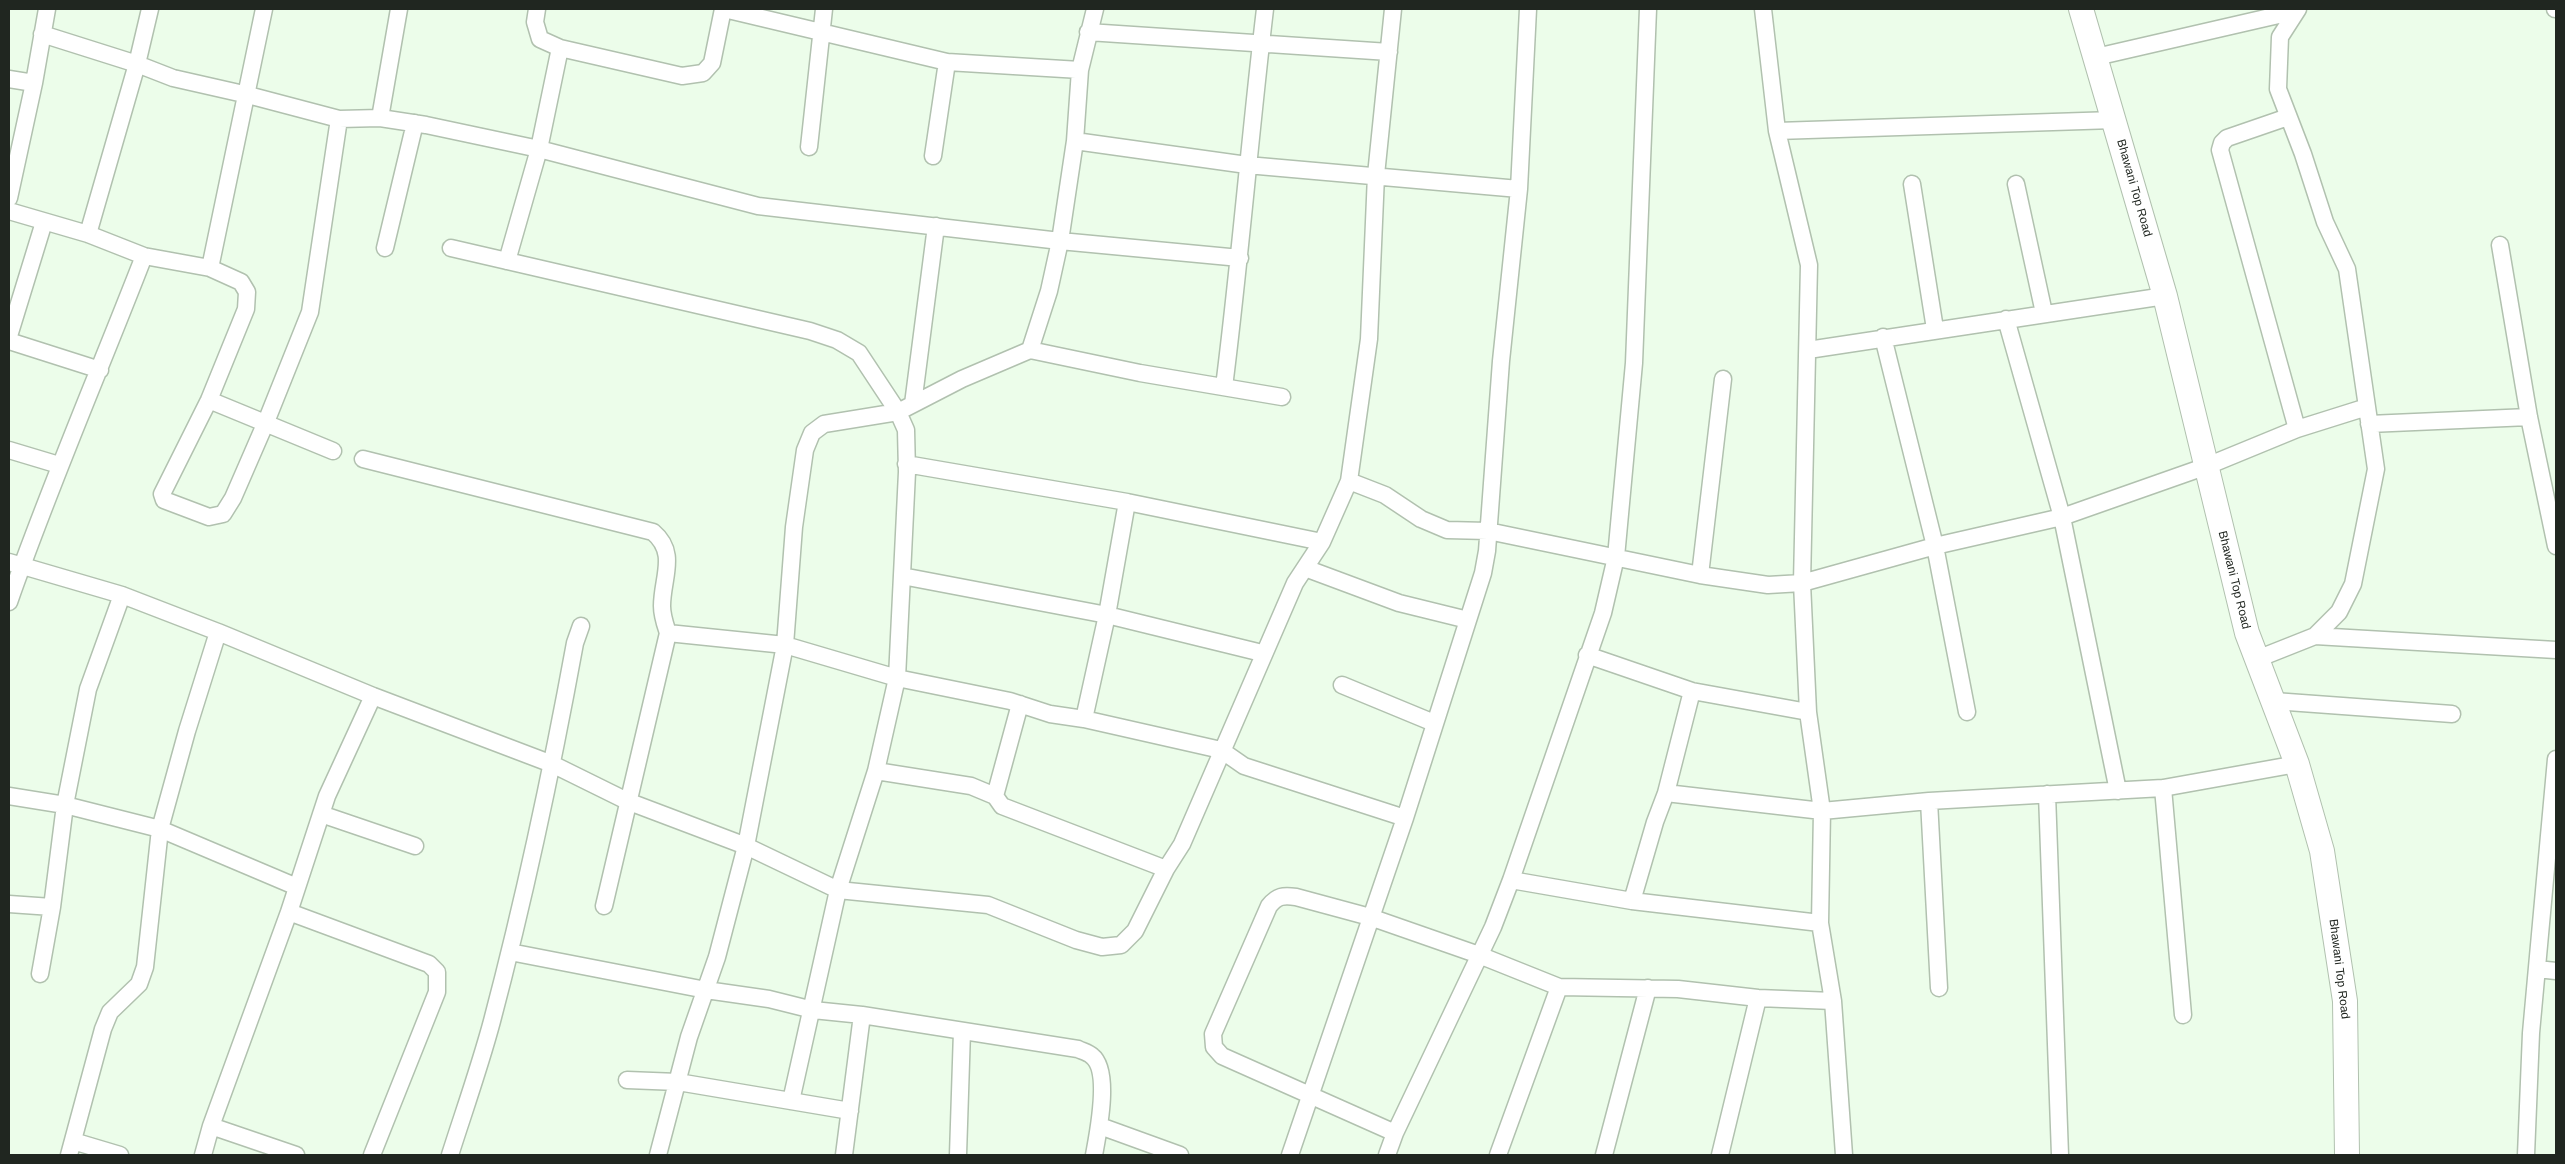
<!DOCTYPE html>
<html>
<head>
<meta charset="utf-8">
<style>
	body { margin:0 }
	#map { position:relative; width:2565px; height:1164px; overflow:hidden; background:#ecfdea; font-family:Arial,sans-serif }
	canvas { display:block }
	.frame { position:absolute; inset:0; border:10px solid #202620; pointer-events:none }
</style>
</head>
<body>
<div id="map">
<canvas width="2565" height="1164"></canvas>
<div class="frame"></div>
</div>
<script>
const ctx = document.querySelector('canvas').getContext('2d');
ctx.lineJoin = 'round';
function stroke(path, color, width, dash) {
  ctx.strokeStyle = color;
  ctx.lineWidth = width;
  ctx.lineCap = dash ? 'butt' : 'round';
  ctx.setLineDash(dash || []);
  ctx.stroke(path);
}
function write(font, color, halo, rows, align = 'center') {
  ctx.font = font + ' Arial,sans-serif';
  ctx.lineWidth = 4;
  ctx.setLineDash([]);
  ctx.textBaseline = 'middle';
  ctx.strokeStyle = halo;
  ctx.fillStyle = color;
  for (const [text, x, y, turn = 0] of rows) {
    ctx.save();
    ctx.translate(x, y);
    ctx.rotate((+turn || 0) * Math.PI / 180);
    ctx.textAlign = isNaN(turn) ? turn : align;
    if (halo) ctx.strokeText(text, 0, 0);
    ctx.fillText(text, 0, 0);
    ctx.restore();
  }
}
const street = new Path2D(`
	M 724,9 L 947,62 L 1080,70
	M 1763,9 L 1777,131 L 1809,265 L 1802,583 L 1808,712 L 1822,811 L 1820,923 L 1833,1001 L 1844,1155
	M 2555,9 L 2556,9
	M 1088,32 L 1389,52
	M 42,34 L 137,64 L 173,78 L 248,95 L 339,119 L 380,118 L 426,125 L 539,149 L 758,206 L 1060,241 L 1240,258
	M 560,48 L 682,76 L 703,73 L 712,63 L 723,9
	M 2096,57 L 2296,11
	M 9,79 L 34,83
	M 2288,117 L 2227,138 L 2222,143 L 2220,150 L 2297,429
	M 380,118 L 399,9
	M 1777,131 L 2114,120
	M 1075,141 L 1247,165 L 1519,189
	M 809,147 L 824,9
	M 933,156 L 947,62
	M 1912,184 L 1935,329
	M 2016,184 L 2044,313
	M 9,198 L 34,83 L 47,9
	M 9,211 L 88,234 L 144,256 L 210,268 L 241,282 L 247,292 L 246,309 L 209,400 L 162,494 L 164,500 L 209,517 L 223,514 L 233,498 L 266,422 L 310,312 L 339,119
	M 88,234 L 137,64 L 150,9
	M 2500,245 L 2529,417 L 2556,546
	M 385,248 L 415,123
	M 451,248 L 810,331 L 837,340 L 859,353 L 898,412 L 906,430 L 907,472 L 897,678 L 876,771 L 838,890 L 791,1101
	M 507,261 L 539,149 L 560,48 L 540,39 L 535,22 L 537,9
	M 210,268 L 264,9
	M 2006,319 L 2062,517 L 2118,791
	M 9,336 L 44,222
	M 1883,337 L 1935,546 L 1967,712
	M 9,341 L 100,370
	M 1030,350 L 1140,373 L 1282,397
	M 1808,350 L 2165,296
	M 1224,387 C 1240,261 1250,135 1265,9
	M 209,400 L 333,451
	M 913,404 L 936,226
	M 2369,424 L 2529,417
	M 9,450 L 59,465
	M 363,459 L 653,532 C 678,553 662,578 662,606 C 662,616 665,624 668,633
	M 906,464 L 1127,502 L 1322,542
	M 1349,481 L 1385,495 L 1421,519 L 1447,530 L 1488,531 L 1700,575 L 1768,585 L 1802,583 L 1935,546 L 2062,517 L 2207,466 L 2297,429 L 2367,407
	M 9,562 L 122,595 L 218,632 L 373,696 L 552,764 L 627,801 L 746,846 L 838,890 L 988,905 L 1076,940 L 1102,947 L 1121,945 L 1135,931 L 1166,869 L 1182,844 L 1295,583 L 1322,542 L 1349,481 L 1369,339 L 1376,175 L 1393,9
	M 1305,568 L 1399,603 L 1468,620
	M 1700,575 L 1723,379
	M 902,576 L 1107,615 L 1262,653
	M 9,602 C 50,485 99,372 144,256
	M 2315,636 L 2556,650
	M 1587,655 L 1692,691 L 1808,712
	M 2257,659 L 2315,636 L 2339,612 L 2353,584 L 2376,469 L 2347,269 L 2325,222 L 2303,154 L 2278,89 L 2280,37 L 2298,9
	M 1342,685 L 1434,723
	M 2274,701 L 2452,714
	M 1084,719 L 1107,615 L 1127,502
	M 876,771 L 971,786 L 995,796 L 1002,806 L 1166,869
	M 2163,788 L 2183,1015
	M 1666,793 L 1822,811 L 1929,801 L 2163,788 L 2297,764
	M 2047,794 L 2060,1155
	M 9,796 L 65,805 L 160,829 L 297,887
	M 995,796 L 1020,704
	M 1929,801 L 1939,988
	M 321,814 L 415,846
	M 1511,880 L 1632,901 L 1820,923
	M 1632,901 L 1655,822 L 1666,793 L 1692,691
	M 9,904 L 52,907
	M 604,906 L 668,633 L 785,645 L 897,678 L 1010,701 L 1050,714 L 1084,719 L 1221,750 L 1244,766 L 1405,818
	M 289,912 L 429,964 L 437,972 L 437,992 L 372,1155
	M 510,952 L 706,990 L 769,999 L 813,1010 L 862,1015 L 1078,1049 C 1082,1051 1089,1053 1092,1056 C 1111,1071 1098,1133 1094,1155
	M 2537,969 L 2556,971
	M 40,974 L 52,907 L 65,805 L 88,689 L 122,595
	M 627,1080 L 678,1082 L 850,1111
	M 211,1126 L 296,1155
	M 1100,1126 L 1180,1155
	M 1395,1133 L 1222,1056 L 1214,1047 L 1213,1034 L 1269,906 C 1277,896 1283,895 1296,897 L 1370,917 L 1479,955 L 1559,987 L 1678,989 L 1758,998 L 1833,1001
	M 73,1141 L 120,1155
	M 69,1155 L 103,1029 L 110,1012 L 139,984 L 145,967 L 160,829 L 187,731 L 218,632
	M 203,1155 L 211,1126 L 289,912 L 327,796 L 373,696
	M 450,1155 C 464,1111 480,1066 492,1021 C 525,896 552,769 575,643 L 581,626
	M 658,1155 L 689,1037 L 717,957 L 746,846 L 785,645 L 794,527 L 805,450 L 812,433 L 824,424 L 898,412 L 962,379 L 1030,350 L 1049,291 L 1060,241 L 1075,141 L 1080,70 L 1095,9
	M 844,1155 L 862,1015
	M 958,1155 L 962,1031
	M 1290,1155 L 1405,818 L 1483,573 L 1487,551 L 1501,361 L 1519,189 L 1528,9
	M 1387,1155 L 1395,1133 L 1493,927 L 1511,880 L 1603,613 L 1616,557 L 1634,363 L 1648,9
	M 1498,1155 L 1559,987
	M 1604,1155 L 1648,988
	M 1720,1155 L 1758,998
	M 2526,1155 L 2531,1033 L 2556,759`);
const secondary = new Path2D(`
	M 2081,9 L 2165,296 L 2247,633 L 2297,764 L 2322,851 L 2345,1001 L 2347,1155`);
stroke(street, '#b1c1af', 19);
stroke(secondary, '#b1c1af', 26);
stroke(street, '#fff', 16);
stroke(secondary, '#fff', 24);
write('12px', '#202620', '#fff', [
	["Bhawani Top Road",2134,188,74],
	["Bhawani Top Road",2234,580,76],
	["Bhawani Top Road",2339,969,83]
]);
</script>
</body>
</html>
